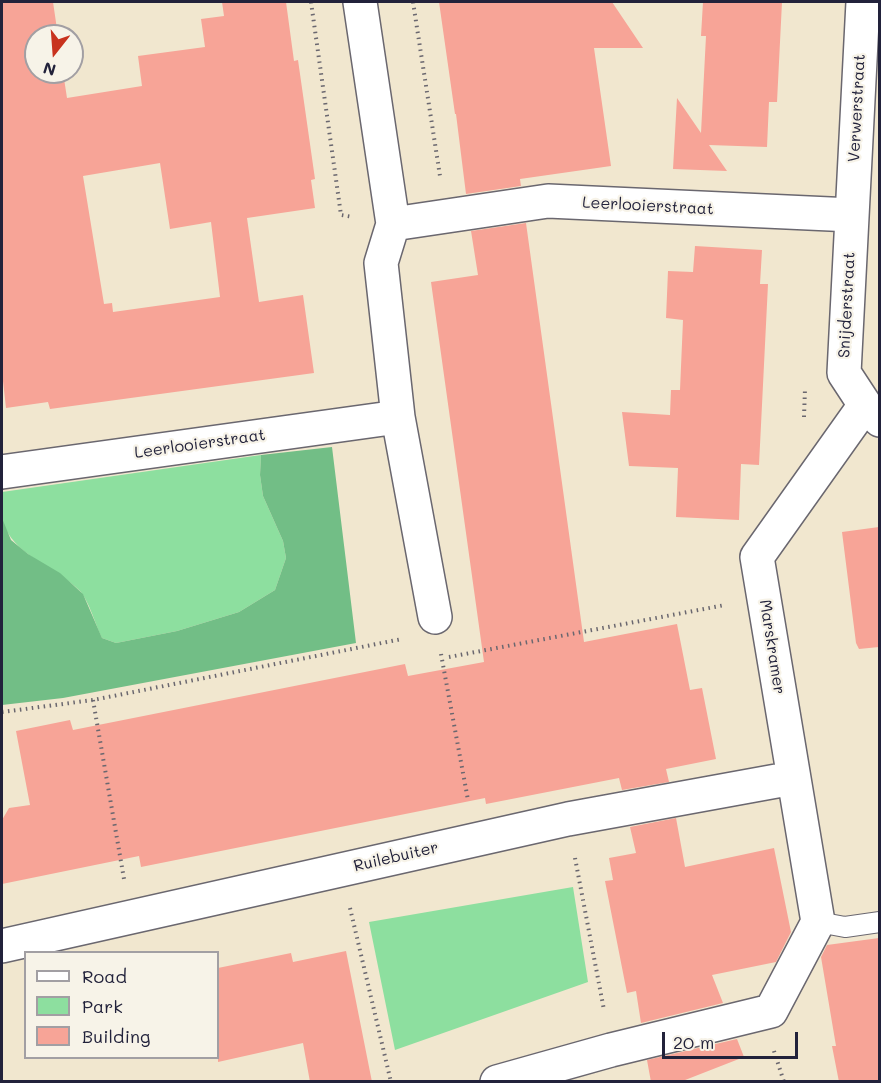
<!DOCTYPE html>
<html>
<head>
<meta charset="utf-8">
<style>
	body { margin:0 }
	#map { position:relative; width:881px; height:1083px; overflow:hidden; background:#f1e7cf; font-family:Mali,sans-serif }
	canvas { display:block }
	.frame { position:absolute; inset:0; border:3px solid #22223b; pointer-events:none }
	.legend { position:absolute; left:24px; top:951px; width:195px; height:108px; box-sizing:border-box; background:#f7f3e8; border:2px solid #a29fa3; margin:0; padding:8px 10px; list-style:none; font-size:18px; color:#22223b }
	.legend li { display:flex; align-items:center; gap:12px; height:30px }
	.legend b { width:30px; border:2px solid #a29fa3 }
	.north { position:absolute; left:24px; top:24px; width:60px; height:60px; box-sizing:border-box; background:#f7f3e8; border:2px solid #a29fa3; border-radius:50%; rotate:197deg; font-size:16px; font-weight:700; line-height:24px; text-align:center; color:#22223b }
	.north::after { content:''; display:block; margin:auto; width:21px; height:27px; background:#c8321e; clip-path:polygon(50% 0,100% 100%,50% 72%,0 100%) }
	.scale { position:absolute; left:662px; top:1032px; width:136px; height:27px; box-sizing:border-box; border:3px solid #22223b; border-top:0; padding-left:8px; font-size:18px; line-height:21px; white-space:nowrap; color:#22223b; -webkit-text-stroke:4px #f7f3e8; paint-order:stroke }
</style>
</head>
<body>
<div id="map">
<canvas width="881" height="1083"></canvas>
<div class="frame"></div>
<ul class="legend">
<li><b style="height:8px;background:#fff"></b>Road</li>
<li><b style="height:16px;background:#8ddf9f"></b>Park</li>
<li><b style="height:16px;background:#f7a497"></b>Building</li>
</ul>
<div class="north">N</div>
<div class="scale">20 m</div>
</div>
<script>
const ctx = document.querySelector('canvas').getContext('2d');
ctx.lineJoin = 'round';
function fill(path, color) {
  ctx.fillStyle = color;
  ctx.fill(path, 'evenodd');
}
function stroke(path, color, width, dash) {
  ctx.strokeStyle = color;
  ctx.lineWidth = width;
  ctx.lineCap = dash ? 'butt' : 'round';
  ctx.setLineDash(dash || []);
  ctx.stroke(path);
}
function write(font, color, halo, rows, align = 'center') {
  ctx.font = font + ' Mali,sans-serif';
  ctx.lineWidth = 4.5;
  ctx.setLineDash([]);
  ctx.textBaseline = 'middle';
  ctx.strokeStyle = halo;
  ctx.fillStyle = color;
  for (const [text, x, y, turn = 0] of rows) {
    ctx.save();
    ctx.translate(x, y);
    ctx.rotate((+turn || 0) * Math.PI / 180);
    ctx.textAlign = isNaN(turn) ? turn : align;
    if (halo) ctx.strokeText(text, 0, 0);
    ctx.fillText(text, 0, 0);
    ctx.restore();
  }
}
fill(new Path2D(`
	M 261,455 L 260,475 L 263,496 L 283,541 L 286,558 L 275,590 L 239,612 L 177,631 L 116,643 L 102,638 C 96,626 89,601 80,591 C 55,566 13,556 2,520 C 0,512 2,500 2,492 Z
	M 573,887 L 588,982 L 395,1050 L 369,922 Z`), '#8ddf9f');
fill(new Path2D(`
	M 332,447 L 356,643 L 63,698 L 2,705 L 2,518 L 11,540 L 28,554 L 60,573 L 83,594 L 102,638 L 116,643 L 177,631 L 239,612 L 275,590 L 286,558 L 283,541 L 263,496 L 260,475 L 261,455 Z`), '#72be86');
fill(new Path2D(`
	M 2,2 L 53,2 L 58,36 L 36,36 L 36,72 L 63,72 L 67,98 L 142,86 L 138,56 L 205,47 L 201,19 L 224,16 L 222,2 L 286,2 L 294,61 L 298,60 L 315,179 L 311,180 L 315,208 L 247,218 L 259,302 L 303,295 L 314,373 L 50,409 L 48,402 L 6,408 L 2,372 ZM 160,163 L 170,229 L 211,222 L 220,297 L 113,312 L 112,303 L 104,304 L 83,176 Z
	M 439,2 L 612,2 L 643,48 L 594,48 L 611,166 L 520,179 L 521,186 L 466,194 L 456,114 L 455,114 Z
	M 703,2 L 782,2 L 777,102 L 769,102 L 767,147 L 709,145 L 727,171 L 673,169 L 677,98 L 701,133 L 706,36 L 701,36 Z
	M 526,223 L 584,642 L 677,624 L 690,690 L 702,688 L 716,759 L 666,769 L 669,782 L 622,790 L 619,778 L 486,804 L 485,798 L 141,867 L 139,856 L 2,884 L 2,820 L 9,808 L 30,805 L 16,731 L 70,720 L 73,730 L 405,664 L 408,676 L 484,662 L 431,282 L 478,275 L 471,231 Z
	M 695,246 L 762,250 L 760,284 L 768,284 L 759,465 L 741,464 L 739,520 L 676,517 L 678,468 L 629,466 L 622,412 L 670,415 L 671,390 L 680,390 L 683,320 L 666,318 L 668,271 L 693,272 Z
	M 879,527 L 879,647 L 859,649 L 856,643 L 842,532 Z
	M 676,818 L 685,867 L 774,848 L 791,932 L 776,962 L 712,975 L 723,1003 L 641,1023 L 636,991 L 627,993 L 605,881 L 613,880 L 609,858 L 636,853 L 630,827 Z
	M 879,938 L 879,1082 L 839,1082 L 832,1046 L 836,1046 L 821,957 L 827,945 Z
	M 346,951 L 372,1082 L 310,1082 L 303,1043 L 218,1062 L 218,968 L 291,953 L 293,962 Z
	M 737,1039 L 744,1057 L 680,1082 L 651,1082 L 647,1060 Z`), '#f7a497');
const lane = new Path2D(`
	M 818,922 L 845,927 L 880,922`);
const street = new Path2D(`
	M 360,2 L 393,224 L 381,263 L 398,417 L 435,617
	M 863,2 L 844,373 L 865,405 L 880,420
	M 393,224 L 548,201 L 852,215
	M 2,472 L 398,417
	M 2,946 L 568,819 L 793,778
	M 497,1082 L 611,1050 L 771,1011 L 818,922 L 757,557 L 865,405`);
stroke(lane, '#6a676f', 22);
stroke(street, '#6a676f', 36);
stroke(new Path2D(`
	M 311,2 L 341,215 L 353,217
	M 413,2 L 440,176
	M 804,417 L 805,389
	M 441,654 L 468,800
	M 449,657 L 725,605
	M 93,700 L 124,879
	M 2,712 L 93,700 L 402,639
	M 575,858 L 604,1010
	M 350,908 L 391,1082
	M 774,1051 L 784,1082`), '#6a676f', 4, [1.5, 4.5]);
stroke(lane, '#fff', 20);
stroke(street, '#fff', 33);
write('16px', '#22223b', '#f7f3e8', [
	["Verwerstraat",857,108,-87],
	["Leerlooierstraat",648,206,3],
	["Snijderstraat",847,305,-87],
	["Leerlooierstraat",200,444,-8],
	["Marskramer",772,647,81],
	["Ruilebuiter",396,857,-13]
]);
</script>
</body>
</html>
